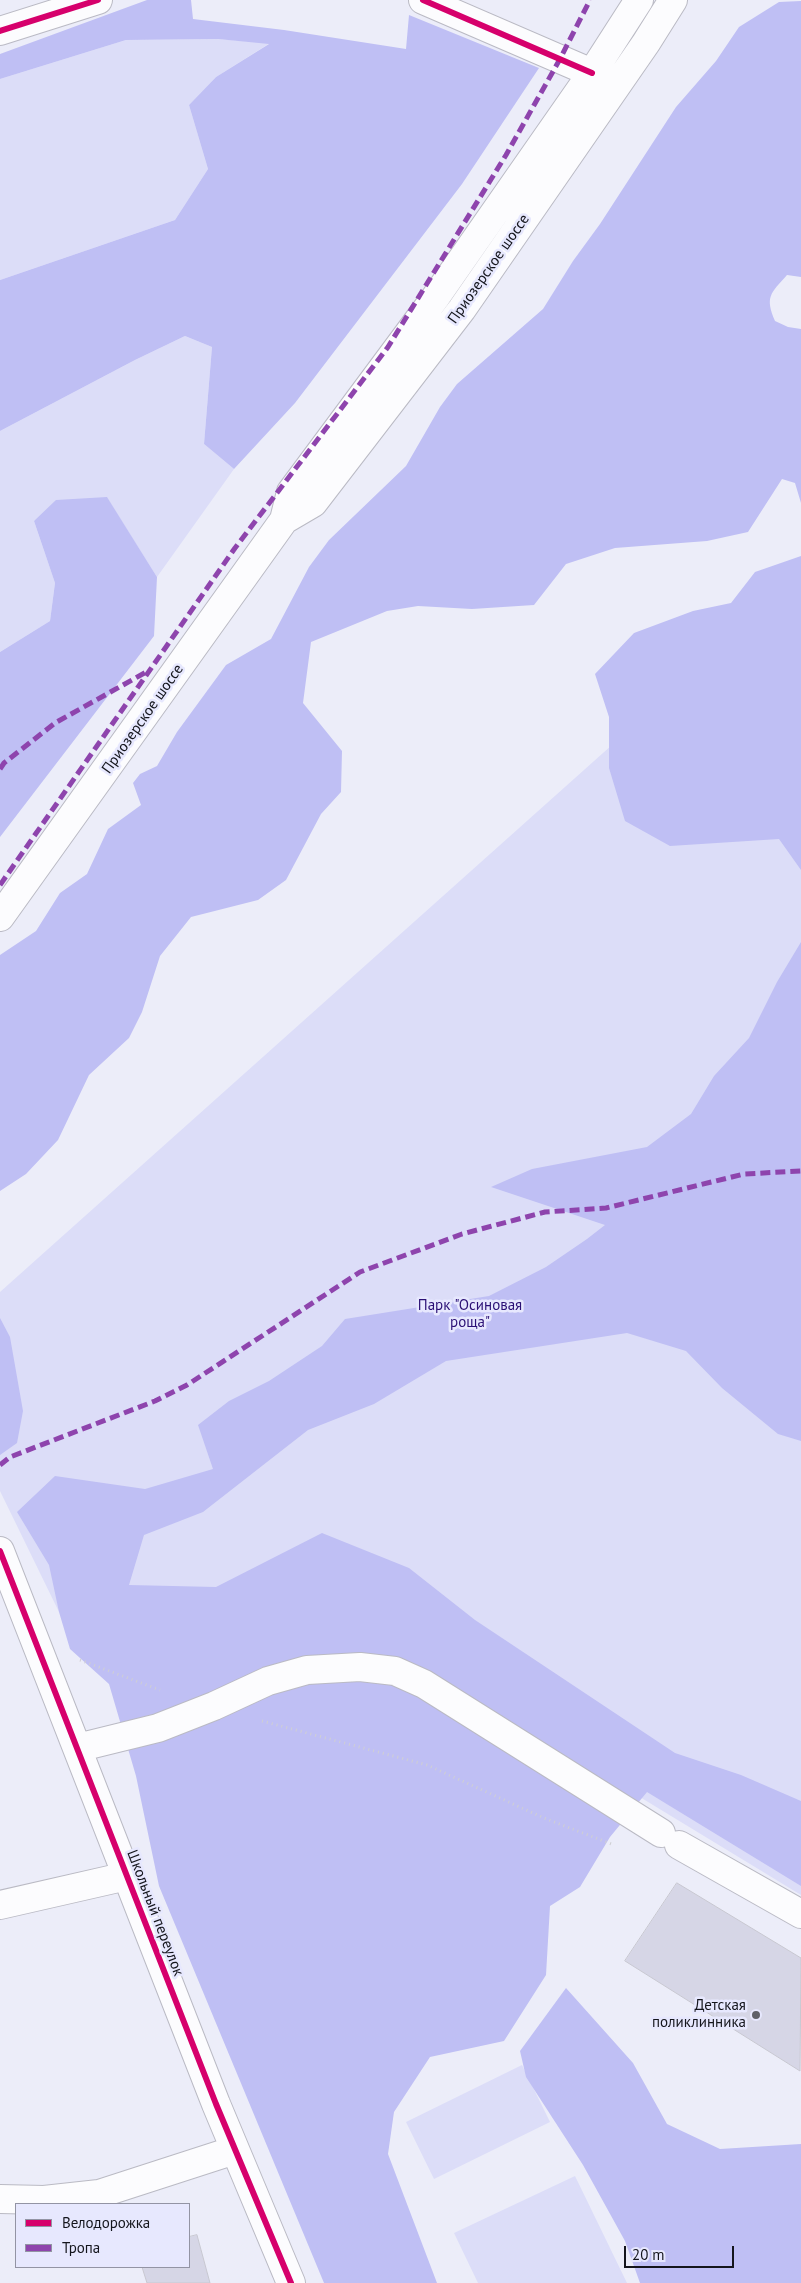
<!DOCTYPE html>
<html>
<head>
<meta charset="utf-8">
<style>
	body { margin:0 }
	#map { position:relative; width:801px; height:2283px; overflow:hidden; background:#ecedf9; font-family:"PT Sans",sans-serif }
	canvas { display:block }
	.legend { position:absolute; left:15px; top:2203px; width:175px; height:65px; box-sizing:border-box; background:#e7e8fe; border:1px solid #9394a4; margin:0; padding:6px 9px; list-style:none; font-size:15px; color:#14151c }
	.legend li { display:flex; align-items:center; gap:10px; height:25px }
	.legend b { width:25px; border:1px solid #9394a4 }
	.scale { position:absolute; left:624px; top:2246px; width:110px; height:22px; box-sizing:border-box; border:2px solid #14151c; border-top:0; padding-left:6px; font-size:15px; line-height:18px; white-space:nowrap; color:#14151c; -webkit-text-stroke:4px #e7e8fe; paint-order:stroke }
</style>
</head>
<body>
<div id="map">
<canvas width="801" height="2283"></canvas>
<ul class="legend">
<li><b style="height:6px;background:#d6006c"></b>Велодорожка</li>
<li><b style="height:6px;background:#8e44ad"></b>Тропа</li>
</ul>
<div class="scale">20 m</div>
</div>
<script>
const ctx = document.querySelector('canvas').getContext('2d');
ctx.lineJoin = 'round';
function fill(path, color) {
  ctx.fillStyle = color;
  ctx.fill(path, 'evenodd');
}
function stroke(path, color, width, dash) {
  ctx.strokeStyle = color;
  ctx.lineWidth = width;
  ctx.lineCap = dash ? 'butt' : 'round';
  ctx.setLineDash(dash || []);
  ctx.stroke(path);
}
function write(font, color, halo, rows, align = 'center') {
  ctx.font = font + ' "PT Sans",sans-serif';
  ctx.lineWidth = 5;
  ctx.setLineDash([]);
  ctx.textBaseline = 'middle';
  ctx.strokeStyle = halo;
  ctx.fillStyle = color;
  for (const [text, x, y, turn = 0] of rows) {
    ctx.save();
    ctx.translate(x, y);
    ctx.rotate((+turn || 0) * Math.PI / 180);
    ctx.textAlign = isNaN(turn) ? turn : align;
    if (halo) ctx.strokeText(text, 0, 0);
    ctx.fillText(text, 0, 0);
    ctx.restore();
  }
}
fill(new Path2D(`
	M 218,39 L 270,43 L 216,77 L 189,105 L 208,169 L 175,220 L 0,280 L 0,79 L 126,40 Z
	M 185,336 L 212,347 L 204,444 L 234,469 L 157,577 L 107,498 L 34,521 L 55,583 L 50,621 L 0,652 L 0,431 L 135,360 Z
	M 801,576 L 801,1895 L 362,1628 L 59,1612 L 0,1491 L 0,1292 Z
	M 522,2065 L 550,2122 L 434,2179 L 406,2122 Z
	M 575,2176 L 627,2283 L 478,2283 L 454,2233 Z`), '#dcddf8');
fill(new Path2D(`
	M 147,0 L 191,0 L 193,19 L 284,30 L 406,49 L 409,15 L 539,68 L 462,184 L 295,403 L 234,469 L 204,444 L 212,347 L 185,336 L 135,360 L 0,431 L 0,280 L 175,220 L 208,169 L 189,105 L 216,77 L 269,44 L 218,39 L 126,40 L 0,79 L 0,54 Z
	M 801,1 L 801,277 L 787,275 C 770,294 765,297 775,321 L 788,327 L 801,329 L 801,503 L 795,483 L 782,479 L 748,532 L 707,541 L 615,548 L 566,564 L 534,605 L 472,609 L 418,606 L 387,611 L 311,642 L 303,703 L 342,751 L 341,792 L 321,814 L 286,880 L 258,900 L 191,917 L 160,956 L 142,1012 L 129,1038 L 89,1075 L 58,1140 L 26,1174 L 0,1191 L 0,955 L 36,931 L 60,893 L 87,874 L 108,829 L 141,805 L 133,783 L 140,774 L 157,766 L 177,732 L 226,665 L 271,639 L 309,567 L 329,540 L 406,466 L 440,407 L 457,384 L 543,309 L 573,261 L 600,224 L 676,107 L 716,61 L 739,27 L 779,2 Z
	M 107,497 L 157,577 L 154,636 L 0,837 L 0,652 L 50,621 L 55,583 L 34,521 L 56,500 Z
	M 801,556 L 801,870 L 779,839 L 670,846 L 625,821 L 609,768 L 609,717 L 595,674 L 634,633 L 693,611 L 731,603 L 755,572 Z
	M 801,942 L 801,1441 L 778,1434 L 722,1388 L 686,1351 L 627,1333 L 446,1361 L 374,1404 L 308,1430 L 203,1512 L 144,1535 L 129,1585 L 216,1587 L 322,1533 L 409,1568 L 475,1620 L 675,1753 L 741,1775 L 801,1801 L 801,1886 L 647,1792 L 610,1837 L 580,1887 L 550,1906 L 546,1975 L 504,2041 L 430,2057 L 394,2112 L 388,2154 L 437,2283 L 324,2283 L 159,1886 L 136,1776 L 109,1684 L 70,1649 L 59,1612 L 49,1565 L 17,1512 L 55,1476 L 145,1489 L 213,1469 L 198,1425 L 229,1401 L 269,1381 L 322,1346 L 345,1319 L 489,1296 L 546,1267 L 587,1239 L 605,1225 L 491,1187 L 532,1169 L 647,1147 L 691,1114 L 714,1076 L 749,1038 L 777,982 Z
	M 0,1318 L 10,1337 L 23,1411 L 17,1443 L 0,1455 Z
	M 566,1988 L 633,2063 L 667,2124 L 720,2149 L 801,2144 L 801,2283 L 640,2283 L 625,2241 L 583,2165 L 526,2077 L 520,2051 Z`), '#bfbff4');
const building = new Path2D(`
	M 677,1883 L 801,1958 L 800,2071 L 625,1961 Z
	M 197,2235 L 210,2283 L 147,2283 L 142,2267 L 189,2267 L 189,2237 Z`);
fill(building, '#d6d6e6');
stroke(building, '#c8c8d1', 1);
const minor = new Path2D(`
	M 423,0 L 592,73
	M 0,31 L 98,0
	M 0,1551 L 216,2104 L 291,2283
	M 77,1748 L 158,1728 L 214,1706 L 268,1681 L 307,1670 L 360,1667 L 395,1671 L 424,1684 L 661,1833
	M 679,1845 L 801,1914
	M 0,1905 L 127,1876
	M 0,2199 L 44,2200 L 99,2194 L 235,2150`);
const major = new Path2D(`
	M 284,520 L 313,503 L 462,309 L 646,43 L 673,0
	M 0,917 L 284,520 L 291,492 L 435,298 L 592,73 L 639,0`);
stroke(minor, '#babac4', 30);
stroke(major, '#babac4', 30);
stroke(new Path2D(`
	M 80,1660 L 160,1690
	M 262,1721 L 427,1765 L 544,1818 L 614,1845`), '#cfcfd3', 3, [1, 4]);
stroke(minor, '#fcfcfe', 28);
stroke(major, '#fcfcfe', 28);
stroke(new Path2D(`
	M 0,769 L 4,763 L 55,723 L 148,671
	M 0,885 L 235,548 L 388,347 L 506,155 L 560,59 L 590,0
	M 0,1465 L 10,1457 L 155,1401 L 187,1385 L 360,1272 L 462,1234 L 545,1212 L 606,1208 L 744,1174 L 801,1171`), '#8e44ad', 5, [10, 5]);
stroke(new Path2D(`
	M 423,0 L 592,73
	M 0,31 L 98,0
	M 0,1551 L 216,2104 L 291,2283`), '#d6006c', 6);
for (const [x, y, r, color] of [
	[756,2015,5,"#606169"]
]) {
  const dot = new Path2D();
  dot.arc(x, y, r, 0, 2 * Math.PI);
  ctx.fillStyle = color;
  ctx.fill(dot);
  stroke(dot, '#e7e8fe', 2);
}
write('15px', '#14151c', '#e7e8fe', [
	["Приозерское шоссе",489,269,-55],
	["Приозерское шоссе",143,719,-55],
	["Школьный переулок",155,1913,69]
]);
write('15px', '#2b1075', '#e7e8fe', [
	["Парк \"Осиновая",470,1306],
	["роща\"",470,1323]
]);
write('15px', '#14151c', '#e7e8fe', [
	["Детская",746,2006],
	["поликлинника",746,2023]
], 'right');
</script>
</body>
</html>
